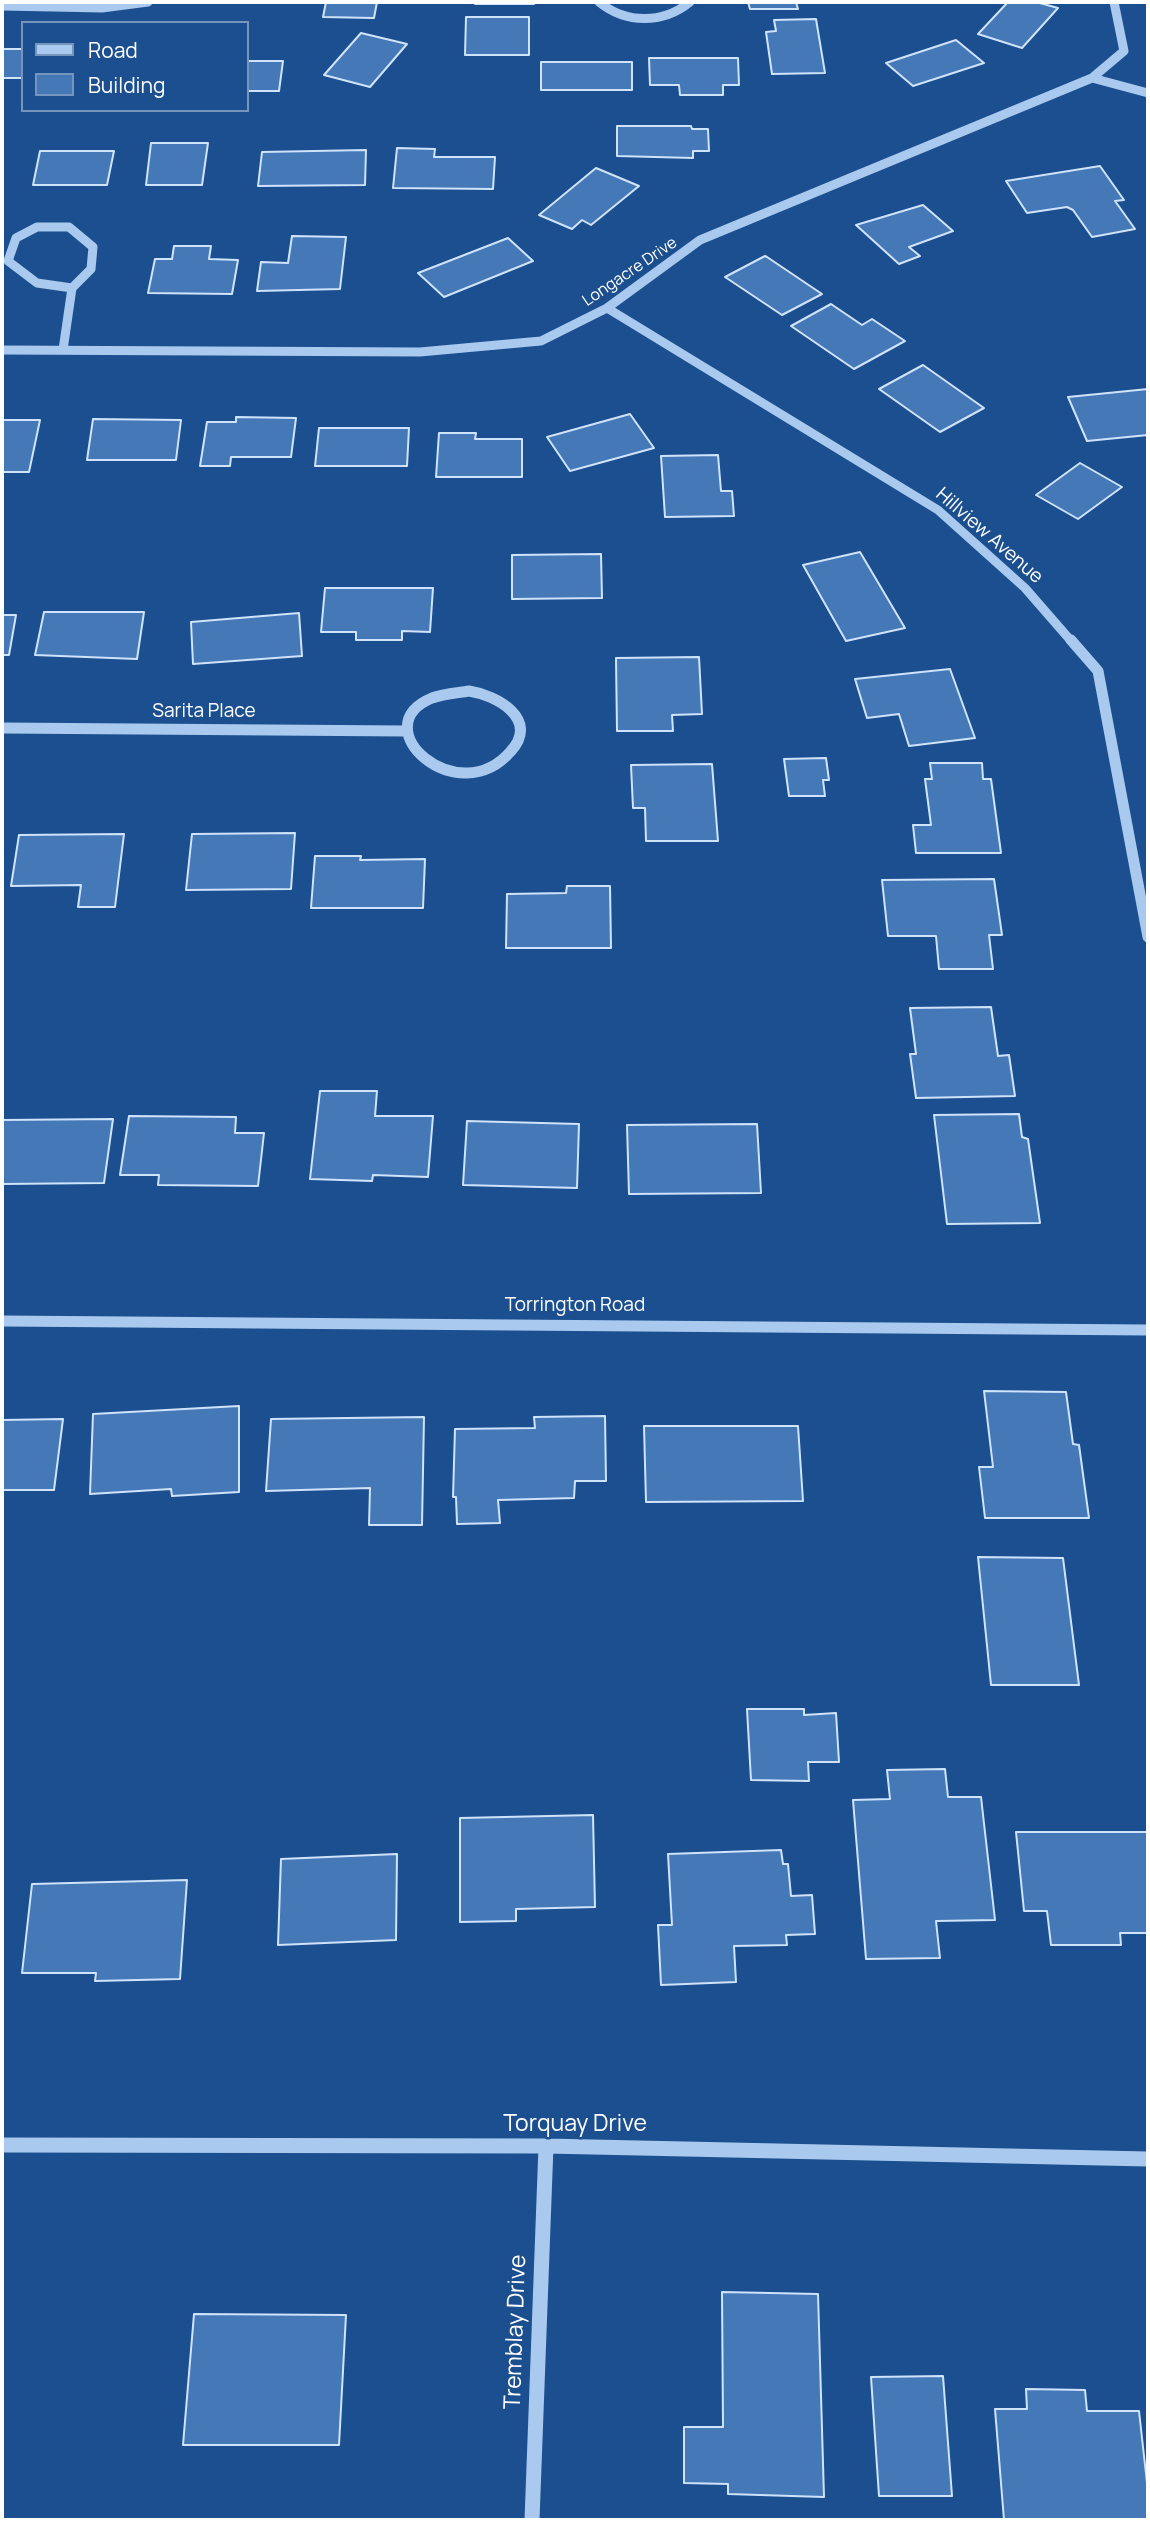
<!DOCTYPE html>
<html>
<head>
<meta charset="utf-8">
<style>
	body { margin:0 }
	#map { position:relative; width:1150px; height:2522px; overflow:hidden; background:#1b4f8f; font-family:Manrope,sans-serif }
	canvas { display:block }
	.frame { position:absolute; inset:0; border:4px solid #fff; pointer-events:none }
	.legend { position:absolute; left:21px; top:21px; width:228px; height:91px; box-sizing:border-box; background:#1b4f8f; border:2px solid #7695bc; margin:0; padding:9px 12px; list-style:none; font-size:21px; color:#fff }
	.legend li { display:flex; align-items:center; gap:14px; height:35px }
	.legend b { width:35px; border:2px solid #7695bc }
</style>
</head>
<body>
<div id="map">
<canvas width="1150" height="2522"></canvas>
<div class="frame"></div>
<ul class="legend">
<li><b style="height:9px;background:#a9c9ee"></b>Road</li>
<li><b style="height:19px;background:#4478b7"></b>Building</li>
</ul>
</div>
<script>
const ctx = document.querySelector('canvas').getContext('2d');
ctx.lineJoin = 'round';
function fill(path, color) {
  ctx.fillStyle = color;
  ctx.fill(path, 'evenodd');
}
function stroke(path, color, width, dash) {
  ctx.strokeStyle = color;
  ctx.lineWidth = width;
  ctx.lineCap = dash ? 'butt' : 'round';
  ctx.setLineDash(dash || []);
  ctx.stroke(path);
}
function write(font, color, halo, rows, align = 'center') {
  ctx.font = font + ' Manrope,sans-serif';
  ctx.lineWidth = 5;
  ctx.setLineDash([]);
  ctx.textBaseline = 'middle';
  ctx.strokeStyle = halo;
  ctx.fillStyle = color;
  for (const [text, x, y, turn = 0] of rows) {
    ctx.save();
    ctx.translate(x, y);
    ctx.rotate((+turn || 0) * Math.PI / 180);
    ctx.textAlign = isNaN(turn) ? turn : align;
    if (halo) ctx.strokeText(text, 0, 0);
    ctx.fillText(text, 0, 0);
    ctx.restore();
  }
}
const building = new Path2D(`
	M 326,2 L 377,2 L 374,18 L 323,17 Z
	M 475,2 L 534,2 L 534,4 L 475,4 Z
	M 748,2 L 817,2 L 796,2 L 798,9 L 750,9 Z
	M 1008,2 L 1036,2 L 1058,8 L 1022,48 L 978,34 Z
	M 466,17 L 529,17 L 529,55 L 465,55 Z
	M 816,19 L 825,73 L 772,74 L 766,32 L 776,31 L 774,20 Z
	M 361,33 L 407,44 L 370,87 L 324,75 Z
	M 956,40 L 984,63 L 913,86 L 886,63 Z
	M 3,49 L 23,49 L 23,78 L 2,78 Z
	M 649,58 L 738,58 L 739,85 L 723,85 L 723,95 L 680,95 L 679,85 L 650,85 Z
	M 247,61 L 283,61 L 279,91 L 247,91 Z
	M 541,62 L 632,62 L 632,90 L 541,90 Z
	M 617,126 L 691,126 L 692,129 L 708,129 L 709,151 L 693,151 L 693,158 L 617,156 Z
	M 151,143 L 208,143 L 202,185 L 146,185 Z
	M 397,148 L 435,149 L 434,157 L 495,157 L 493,189 L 393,188 Z
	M 366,150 L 365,185 L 258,186 L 262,152 Z
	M 40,151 L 114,151 L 107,185 L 33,185 Z
	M 1100,166 L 1124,200 L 1115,201 L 1135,229 L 1092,237 L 1073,210 L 1067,207 L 1027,213 L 1006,181 Z
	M 596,168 L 639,186 L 591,225 L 582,220 L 572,229 L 539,215 Z
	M 923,205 L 953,231 L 909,247 L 920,256 L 899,264 L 856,225 Z
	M 292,236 L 346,237 L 340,289 L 257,291 L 261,262 L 288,263 Z
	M 508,238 L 533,261 L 444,297 L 418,273 Z
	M 174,246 L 211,246 L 209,259 L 238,260 L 232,294 L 148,293 L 155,259 L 172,259 Z
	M 765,256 L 767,257 L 822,294 L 782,315 L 725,277 Z
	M 831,304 L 862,325 L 872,319 L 905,341 L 854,369 L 791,326 Z
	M 923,365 L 984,408 L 940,432 L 879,389 Z
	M 1148,389 L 1148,435 L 1087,441 L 1068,397 Z
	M 630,414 L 654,448 L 570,471 L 547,437 Z
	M 236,417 L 296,418 L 291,457 L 231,457 L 230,466 L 200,466 L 207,422 L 236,422 Z
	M 93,419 L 181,420 L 176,460 L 87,460 Z
	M 2,420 L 40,420 L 29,472 L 2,472 Z
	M 319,428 L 409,428 L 407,466 L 315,466 Z
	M 439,433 L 476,433 L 475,439 L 522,439 L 522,477 L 436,477 Z
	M 718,455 L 721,491 L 732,491 L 734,516 L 665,517 L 661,456 Z
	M 1080,463 L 1122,487 L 1078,519 L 1036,495 Z
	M 860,552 L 905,628 L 846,641 L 803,565 Z
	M 601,554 L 602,598 L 512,599 L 512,555 Z
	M 325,588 L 433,588 L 430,632 L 402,631 L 402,640 L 356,640 L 356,632 L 321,632 Z
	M 44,612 L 144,612 L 137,659 L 35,655 Z
	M 299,613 L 302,656 L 193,664 L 191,622 Z
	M 2,615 L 16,615 L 9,655 L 2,655 Z
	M 699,657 L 702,714 L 672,715 L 673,731 L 617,731 L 616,658 Z
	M 950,669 L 975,738 L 909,746 L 899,714 L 867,718 L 855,679 Z
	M 826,758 L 829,780 L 823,780 L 825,796 L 789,796 L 784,759 Z
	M 930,763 L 982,763 L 983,779 L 991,779 L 1001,853 L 916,853 L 913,825 L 931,825 L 925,779 L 932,779 Z
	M 712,764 L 718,841 L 646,841 L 645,808 L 633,808 L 631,765 Z
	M 295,833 L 291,889 L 186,890 L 192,834 Z
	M 124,834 L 115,907 L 78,907 L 81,885 L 11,886 L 19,835 Z
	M 315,856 L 361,856 L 360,860 L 425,859 L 423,908 L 311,908 Z
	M 994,879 L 1002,935 L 989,935 L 993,969 L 939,969 L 936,936 L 888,936 L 882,880 Z
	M 567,886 L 610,886 L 611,948 L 506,948 L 507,894 L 566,893 Z
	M 991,1007 L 998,1056 L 1009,1055 L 1015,1096 L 916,1098 L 910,1054 L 916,1054 L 910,1008 Z
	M 320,1091 L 377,1091 L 375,1116 L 433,1116 L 428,1177 L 373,1175 L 372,1181 L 310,1179 Z
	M 1019,1114 L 1022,1137 L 1028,1139 L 1040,1223 L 947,1224 L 934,1115 Z
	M 129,1116 L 236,1117 L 235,1133 L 264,1133 L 258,1186 L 158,1185 L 159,1175 L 120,1175 Z
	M 113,1119 L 104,1183 L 2,1184 L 2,1120 Z
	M 467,1121 L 579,1124 L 577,1188 L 463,1185 Z
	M 757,1124 L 761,1193 L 629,1194 L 627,1125 Z
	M 984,1391 L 1066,1392 L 1073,1444 L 1079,1445 L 1089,1518 L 985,1518 L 979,1467 L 993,1467 Z
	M 239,1406 L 239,1492 L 172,1496 L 171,1489 L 90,1494 L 93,1414 Z
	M 605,1416 L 606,1481 L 575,1481 L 574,1498 L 498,1500 L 500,1523 L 457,1524 L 456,1497 L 453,1497 L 455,1429 L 535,1428 L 534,1417 Z
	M 424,1417 L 422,1525 L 369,1525 L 370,1488 L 266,1491 L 271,1419 Z
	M 63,1419 L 54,1490 L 2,1490 L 2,1420 Z
	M 644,1426 L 798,1426 L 803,1501 L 646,1502 Z
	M 978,1557 L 1063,1558 L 1079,1685 L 991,1685 Z
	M 747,1709 L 804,1709 L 804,1715 L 836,1713 L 839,1762 L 808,1762 L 809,1781 L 751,1780 Z
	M 945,1769 L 948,1797 L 981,1797 L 995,1920 L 936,1921 L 940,1958 L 866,1959 L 853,1800 L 890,1799 L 887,1770 Z
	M 593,1815 L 595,1907 L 516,1909 L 516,1921 L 460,1922 L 460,1818 Z
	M 1016,1832 L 1148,1832 L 1148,1933 L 1120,1933 L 1121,1945 L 1051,1945 L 1047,1911 L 1024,1911 Z
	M 781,1850 L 783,1864 L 788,1864 L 791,1896 L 812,1895 L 815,1934 L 786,1935 L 787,1945 L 734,1946 L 736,1982 L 661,1985 L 658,1925 L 672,1925 L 668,1854 Z
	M 397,1854 L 396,1940 L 278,1945 L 281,1859 Z
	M 187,1880 L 180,1979 L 95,1981 L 96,1973 L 22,1973 L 32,1884 Z
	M 722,2292 L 818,2294 L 824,2497 L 728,2494 L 728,2484 L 684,2483 L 684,2427 L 723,2427 Z
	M 194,2314 L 346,2315 L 339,2445 L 183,2445 Z
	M 943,2376 L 952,2496 L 879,2496 L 871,2377 Z
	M 1026,2389 L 1085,2390 L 1087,2411 L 1139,2411 L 1148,2492 L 1148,2520 L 1004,2520 L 995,2409 L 1027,2409 Z`);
fill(building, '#4478b7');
stroke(building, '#cfe3fa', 2);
stroke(new Path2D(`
	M 599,2 C 626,24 663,24 690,2
	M 2,6 L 102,8 L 148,2
	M 1092,78 L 1148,93
	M 37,227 L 69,227 L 93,247 L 91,269 L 72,288 L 37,283 L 8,261 L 16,238 Z
	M 607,308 L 938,510 L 1025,588 L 1072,642
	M 2,350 L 420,352 L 541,341 L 607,308 L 700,240 L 1092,78 L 1124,51 L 1114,2
	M 63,350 L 72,288`), '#a9c9ee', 9);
stroke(new Path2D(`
	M 1071,640 L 1098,671 L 1148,937
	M 469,691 C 496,695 540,719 511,751 C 458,813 362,727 432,698 C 443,694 457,693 469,691 Z
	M 2,728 L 406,731
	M 2,1321 L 1148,1330`), '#a9c9ee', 11);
stroke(new Path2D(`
	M 2,2145 L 546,2146 L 1148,2159
	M 532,2520 L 546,2146`), '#a9c9ee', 15);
write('16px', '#fff', '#1b4f8f', [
	["Longacre Drive",630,272,-34]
]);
write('19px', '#fff', '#1b4f8f', [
	["Hillview Avenue",989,536,41],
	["Sarita Place",204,712],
	["Torrington Road",575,1306]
]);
write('23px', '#fff', '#1b4f8f', [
	["Torquay Drive",575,2125],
	["Tremblay Drive",516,2332,-88]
]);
</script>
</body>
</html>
